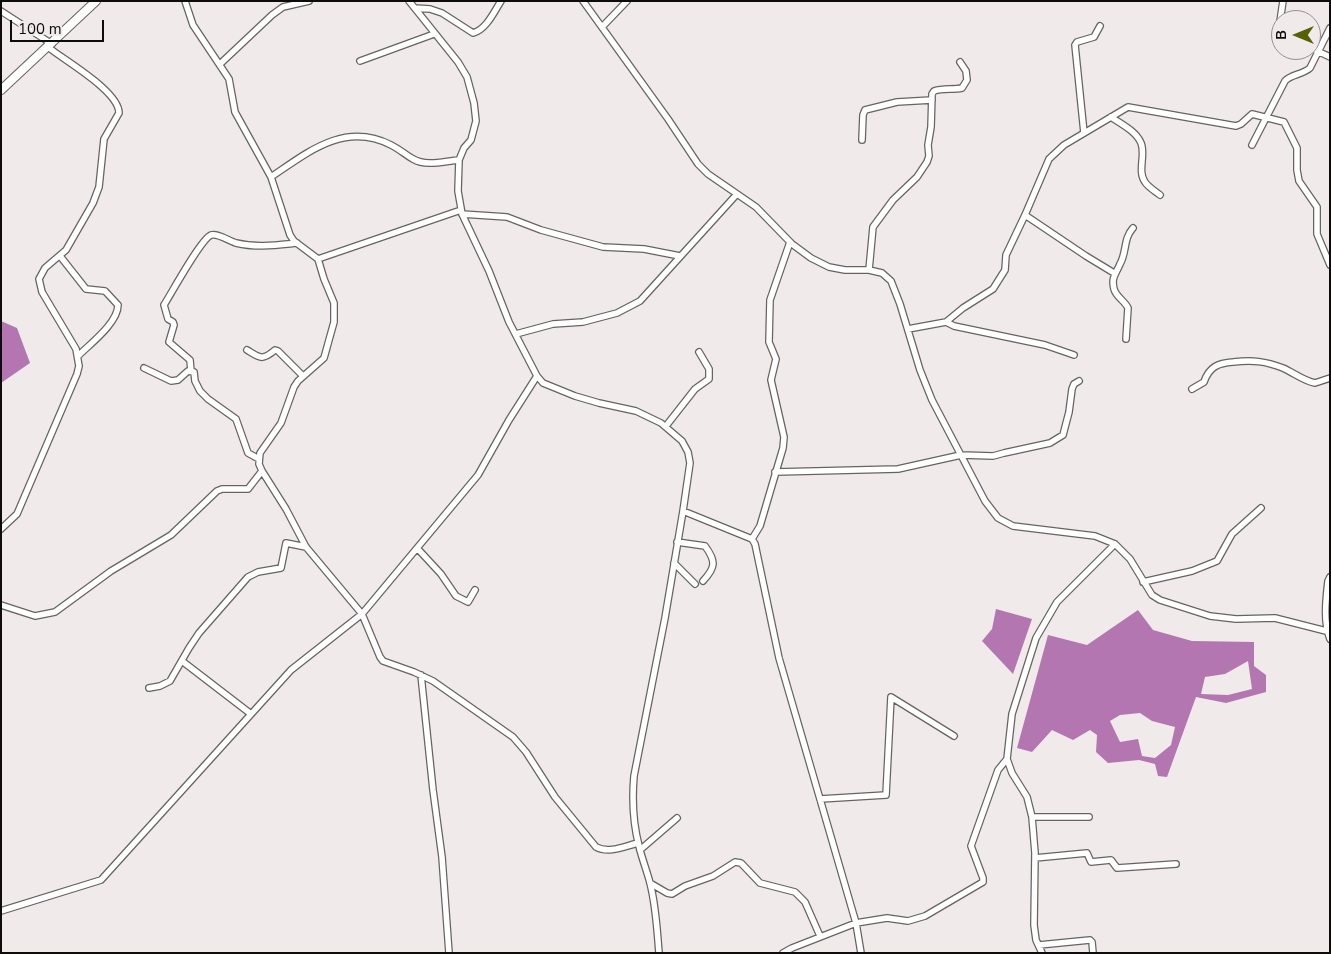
<!DOCTYPE html>
<html>
<head>
<meta charset="utf-8">
<style>
	body { margin:0 }
	#map { position:relative; width:1331px; height:954px; overflow:hidden; background:#f0eaea; font-family:"Nunito Sans",sans-serif }
	canvas { display:block }
	.frame { position:absolute; inset:0; border:2px solid #0d0b0b; pointer-events:none }
	.north { position:absolute; left:1271px; top:10px; width:50px; height:50px; box-sizing:border-box; background:#f0eaea; border:1px solid #959191; border-radius:50%; rotate:270deg; font-size:14px; font-weight:700; line-height:20px; text-align:center; color:#0d0b0b }
	.north::after { content:''; display:block; margin:auto; width:18px; height:22px; background:#546205; clip-path:polygon(50% 0,100% 100%,50% 72%,0 100%) }
	.scale { position:absolute; left:10px; top:20px; width:94px; height:22px; box-sizing:border-box; border:2px solid #0d0b0b; border-top:0; padding-left:6px; font-size:15px; line-height:18px; white-space:nowrap; color:#0d0b0b; -webkit-text-stroke:4px #f0eaea; paint-order:stroke }
</style>
</head>
<body>
<div id="map">
<canvas width="1331" height="954"></canvas>
<div class="frame"></div>
<div class="north">B</div>
<div class="scale">100 m</div>
</div>
<script>
const ctx = document.querySelector('canvas').getContext('2d');
ctx.lineJoin = 'round';
function fill(path, color) {
  ctx.fillStyle = color;
  ctx.fill(path, 'evenodd');
}
function stroke(path, color, width, dash) {
  ctx.strokeStyle = color;
  ctx.lineWidth = width;
  ctx.lineCap = dash ? 'butt' : 'round';
  ctx.setLineDash(dash || []);
  ctx.stroke(path);
}
fill(new Path2D(`
	M 1,321 L 17,328 L 30,363 L 1,383 Z
	M 996,609 L 1032,619 L 1013,674 L 982,641 L 992,629 Z
	M 1138,610 L 1153,630 L 1192,641 L 1254,642 L 1254,666 L 1266,675 L 1266,692 L 1226,703 L 1196,697 L 1167,777 L 1158,776 L 1155,764 L 1139,760 L 1108,763 L 1096,752 L 1097,735 L 1090,730 L 1073,740 L 1052,730 L 1032,752 L 1017,748 L 1048,635 L 1087,645 ZM 1248,661 L 1252,689 L 1228,695 L 1201,694 L 1205,677 L 1225,674 ZM 1140,713 L 1152,721 L 1175,727 L 1171,745 L 1155,758 L 1142,756 L 1138,739 L 1120,742 L 1110,721 L 1120,715 Z`), '#b376b1');
const minor = new Path2D(`
	M 185,1 L 193,25 L 229,79 L 235,112 L 271,177 L 290,235 L 294,241 L 318,259 L 324,279 L 334,303 L 334,322 L 324,358 L 298,381 L 294,387 L 281,423 L 260,453 L 259,464 L 262,471 L 286,509 L 306,547 L 362,614 L 380,657 L 383,661 L 414,672 L 433,681 L 513,737 L 526,752 L 555,797 L 596,847 C 609,854 625,846 638,843
	M 409,1 L 458,62 L 467,77 L 474,103 L 476,121 L 471,140 L 464,148 L 459,160 L 458,191 L 462,214 L 489,271 L 509,322 L 537,376 L 543,383 L 575,396 L 599,403 L 636,411 L 661,423 L 682,441 L 688,452 L 690,463 L 683,511 L 665,618 L 634,776 C 632,799 633,823 639,846 C 642,859 647,871 650,883 C 656,906 657,929 659,953
	M 583,1 L 668,119 L 698,164 L 708,174 L 756,207 L 792,244 L 811,258 L 829,267 L 845,270 L 869,270 L 882,273 L 891,281 L 900,304 L 920,370 L 932,400 L 985,501 L 998,518 L 1013,526 L 1095,536 L 1115,544 L 1130,559 L 1152,595 L 1160,600 L 1210,616 L 1236,619 L 1275,618 L 1330,632
	M 415,8 L 430,9 L 442,13 L 473,33 C 486,30 494,12 501,1
	M 1,11 L 52,44
	M 602,27 L 627,1
	M 1281,38 L 1278,35 L 1283,1
	M 1311,48 L 1330,57
	M 360,61 L 434,34
	M 220,64 L 272,15 L 283,7 L 309,1
	M 1111,117 C 1121,124 1136,131 1141,143 C 1146,155 1137,171 1145,182 C 1148,187 1155,191 1160,195
	M 1084,133 L 1075,45 L 1077,42 L 1094,37 L 1100,26
	M 862,140 L 863,115 L 865,110 L 897,102 L 932,100
	M 1252,145 L 1285,81 C 1291,74 1302,75 1310,68 L 1330,28
	M 271,177 C 307,153 344,121 391,145 C 399,149 406,155 413,159 C 427,167 444,161 459,160
	M 462,214 L 507,217 L 541,230 L 603,247 L 644,249 L 680,256
	M 1025,215 L 1086,256 L 1114,273
	M 60,256 L 86,289 L 105,291 L 118,305 C 118,323 90,344 78,356
	M 318,259 L 461,210
	M 869,270 L 873,227 L 893,200 L 917,177 L 927,162 L 929,156 L 928,145 L 931,127 L 932,94 L 934,91 C 943,88 953,90 962,88 L 967,80 L 966,71 L 960,62
	M 946,322 L 954,326 L 1045,345 L 1074,355
	M 908,329 L 946,322 L 963,308 L 993,289 L 1005,270 L 1006,255 L 1025,215 L 1049,159 L 1064,145 L 1128,107 L 1236,126 L 1241,124 L 1252,114 L 1284,122 L 1297,148 L 1297,170 L 1299,181 L 1317,207 L 1317,234 L 1330,265
	M 516,334 L 553,324 L 583,322 L 617,313 L 640,301 L 737,194
	M 1126,339 L 1128,308 C 1125,301 1116,297 1114,289 C 1111,277 1116,274 1120,264 C 1127,252 1123,239 1133,228
	M 247,350 C 260,358 262,361 275,350 L 278,351 L 303,376
	M 144,368 L 171,381 L 178,380 L 188,371 L 194,372 L 195,381 L 200,391 L 208,399 L 236,419 L 248,453 L 259,459
	M 191,371 L 190,360 L 169,342 L 174,325 L 173,322 L 168,319 L 164,305 C 171,294 201,239 211,235 C 218,233 229,241 236,243 C 257,248 277,245 297,243
	M 1192,389 L 1204,382 C 1209,367 1218,363 1233,362 C 1253,360 1265,361 1283,368 C 1294,373 1304,381 1315,383 L 1330,378
	M 666,426 L 695,389 L 709,379 L 709,369 L 699,352
	M 775,472 L 898,469 L 961,455 L 993,456 L 1004,453 L 1050,443 L 1063,435 L 1069,412 L 1072,389 L 1074,384 L 1079,381
	M 683,511 L 752,539 L 755,544 L 779,658 L 856,923 L 861,953
	M 1,529 L 17,514 L 77,374 L 79,366 L 76,349 L 42,292 L 39,279 L 45,268 L 66,250 L 93,203 L 99,187 L 104,139 L 119,113 C 119,91 65,61 48,47
	M 752,539 L 760,526 L 783,448 L 784,437 L 771,380 L 776,359 L 769,342 L 770,300 L 790,242
	M 677,542 L 705,546 C 716,561 716,567 703,581
	M 417,548 L 441,574 L 456,596 L 468,602 L 475,590
	M 674,563 L 695,584
	M 1330,577 L 1328,581 C 1326,599 1323,621 1330,639
	M 1143,582 L 1192,571 L 1217,561 L 1232,534 L 1261,508
	M 1,605 L 35,616 L 55,612 L 111,571 L 171,535 L 217,491 L 222,489 L 248,489 L 262,471
	M 182,661 L 251,714
	M 421,675 L 433,790 L 442,857 L 449,953
	M 149,688 L 160,686 L 170,681 L 189,648 L 199,633 L 248,577 L 258,572 L 281,568 L 286,543 L 306,547
	M 820,799 L 886,795 L 891,697 L 954,736
	M 1032,817 L 1089,817
	M 640,850 L 677,818
	M 1035,858 L 1087,853 L 1091,862 L 1111,860 L 1117,868 L 1176,864
	M 650,883 L 667,893 L 672,894 L 685,886 L 713,876 L 735,862 L 741,863 L 760,883 L 795,892 L 805,902 L 820,936
	M 1,911 L 101,880 L 291,670 L 362,614 L 478,475 L 509,420 L 537,376
	M 1039,945 L 1090,940 L 1092,942 L 1093,953
	M 783,953 L 792,948 L 856,923 L 887,918 L 908,921 L 925,916 L 983,882 L 983,878 L 971,846 L 998,770 L 1007,759
	M 1042,953 L 1036,940 L 1034,925 L 1035,853 L 1032,817 L 1027,797 L 1012,773 L 1007,759 L 1012,714 L 1036,638 L 1057,602 L 1115,544`);
const tertiary = new Path2D(`
	M 1,90 L 96,1`);
stroke(minor, '#686363', 8);
stroke(tertiary, '#686363', 10);
stroke(minor, '#fff', 5.5);
stroke(tertiary, '#fff', 8);
</script>
</body>
</html>
